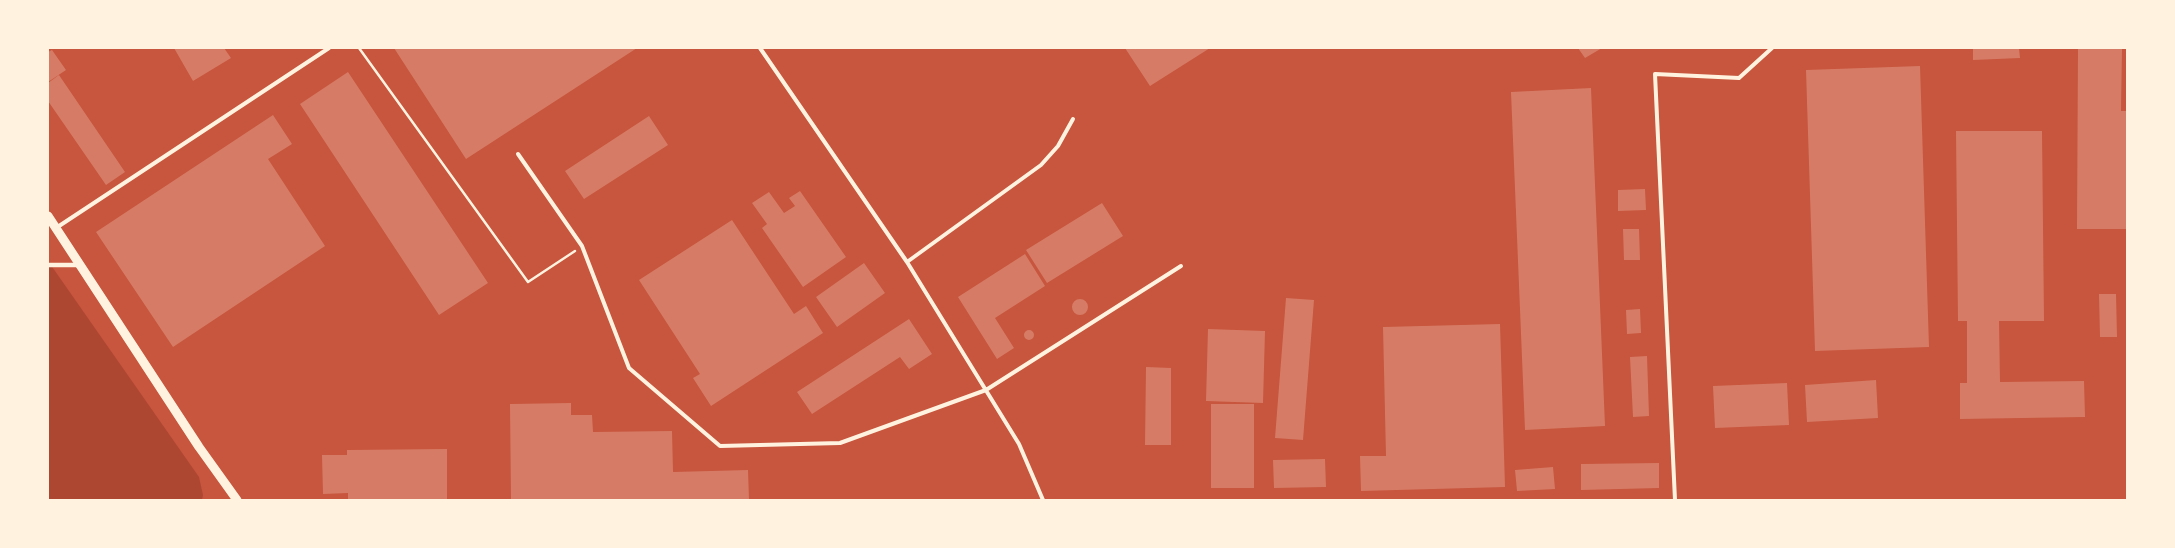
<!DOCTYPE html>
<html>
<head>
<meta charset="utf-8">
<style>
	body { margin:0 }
	#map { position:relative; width:2175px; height:548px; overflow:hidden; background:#c8553d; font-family:Lato,sans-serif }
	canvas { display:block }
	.frame { position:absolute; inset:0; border:49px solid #fff3e0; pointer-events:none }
</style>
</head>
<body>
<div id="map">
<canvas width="2175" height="548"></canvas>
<div class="frame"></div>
</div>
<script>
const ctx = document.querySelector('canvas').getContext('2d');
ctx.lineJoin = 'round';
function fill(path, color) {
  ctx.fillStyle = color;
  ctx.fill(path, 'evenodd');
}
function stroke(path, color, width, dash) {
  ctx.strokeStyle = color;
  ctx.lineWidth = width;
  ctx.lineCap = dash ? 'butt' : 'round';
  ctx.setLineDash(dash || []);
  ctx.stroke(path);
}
fill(new Path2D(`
	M 48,261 L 199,477 L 203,495 L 202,500 L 48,500 Z`), '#ae4732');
fill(new Path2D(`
	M 174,48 L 224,48 L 231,58 L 193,81 Z
	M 394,48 L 637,48 L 466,159 Z
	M 1125,48 L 1210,48 L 1150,86 Z
	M 1578,48 L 1602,48 L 1585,58 Z
	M 1973,48 L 2019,48 L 2020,58 L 1973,60 Z
	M 2078,48 L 2122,48 L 2121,111 L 2128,111 L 2128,229 L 2077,229 Z
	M 52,50 L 66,70 L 48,82 L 48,52 Z
	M 1920,66 L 1929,347 L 1815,351 L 1806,70 Z
	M 348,72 L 488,283 L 439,315 L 300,104 Z
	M 59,75 L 125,172 L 106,185 L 48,101 L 48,83 Z
	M 1591,88 L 1605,426 L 1525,430 L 1511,92 Z
	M 273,115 L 292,144 L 268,159 L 325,246 L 173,347 L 96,232 Z
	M 649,116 L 668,145 L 584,199 L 565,171 Z
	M 1956,131 L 2042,131 L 2044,321 L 1999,321 L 2000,382 L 2084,381 L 2085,417 L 1960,419 L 1960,383 L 1967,383 L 1967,321 L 1958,321 Z
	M 1645,189 L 1646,210 L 1618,211 L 1618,190 Z
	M 800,191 L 846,257 L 803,287 L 762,228 L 767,224 L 752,203 L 769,192 L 784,213 L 795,206 L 789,198 Z
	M 1102,203 L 1123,236 L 1047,283 L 1026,250 Z
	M 732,220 L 794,314 L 806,306 L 823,333 L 711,406 L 693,378 L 700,374 L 639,280 Z
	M 1623,229 L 1639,229 L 1640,260 L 1624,260 Z
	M 1025,254 L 1045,286 L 995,318 L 1014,348 L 997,359 L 958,297 Z
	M 864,263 L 885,293 L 837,327 L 816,297 Z
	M 2099,294 L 2116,294 L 2117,337 L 2100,337 Z
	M 1286,298 L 1314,300 L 1303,440 L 1275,438 Z
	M1072 307a8 8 0 1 1 16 0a8 8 0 1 1-16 0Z
	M 1640,309 L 1641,333 L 1627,334 L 1626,310 Z
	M 909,319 L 932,354 L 909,369 L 900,357 L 812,414 L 797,392 Z
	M 1500,324 L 1505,487 L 1361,491 L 1360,456 L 1386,456 L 1383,327 Z
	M 1208,329 L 1265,331 L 1263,403 L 1206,401 Z
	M1024 335a5 5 0 1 1 10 0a5 5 0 1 1-10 0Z
	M 1647,356 L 1649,416 L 1633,417 L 1630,357 Z
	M 1146,367 L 1171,368 L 1171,445 L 1145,445 Z
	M 1876,380 L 1878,418 L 1807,422 L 1805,385 Z
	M 1787,383 L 1789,425 L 1715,428 L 1713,386 Z
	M 571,403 L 571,415 L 592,415 L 593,432 L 672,431 L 673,472 L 748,470 L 749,500 L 511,500 L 510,404 Z
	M 1211,404 L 1254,404 L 1254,488 L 1211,488 Z
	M 447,449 L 447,500 L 348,500 L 348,493 L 323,494 L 322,455 L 347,455 L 347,450 Z
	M 1325,459 L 1326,487 L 1274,488 L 1273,460 Z
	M 1659,463 L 1659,488 L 1581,490 L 1581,464 Z
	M 1553,467 L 1555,489 L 1517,491 L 1515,470 Z`), '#d67c66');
stroke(new Path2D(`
	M 359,48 L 528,282 L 575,251`), '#fff3e0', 2.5);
stroke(new Path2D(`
	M 760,48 L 907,262
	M 518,154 L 582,246 L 629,368 L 720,446 L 840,443 L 986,390 L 1181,266
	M 56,228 L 329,48
	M 1043,500 L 1019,444 L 907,262 L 1041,165 L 1058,146 L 1073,119
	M 1675,500 L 1655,74 L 1739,78 L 1772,48`), '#fff3e0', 4);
stroke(new Path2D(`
	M 48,265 L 79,265`), '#fff3e0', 4.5);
stroke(new Path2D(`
	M 48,216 L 199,447 L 237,500`), '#fff3e0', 9);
</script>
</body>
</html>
